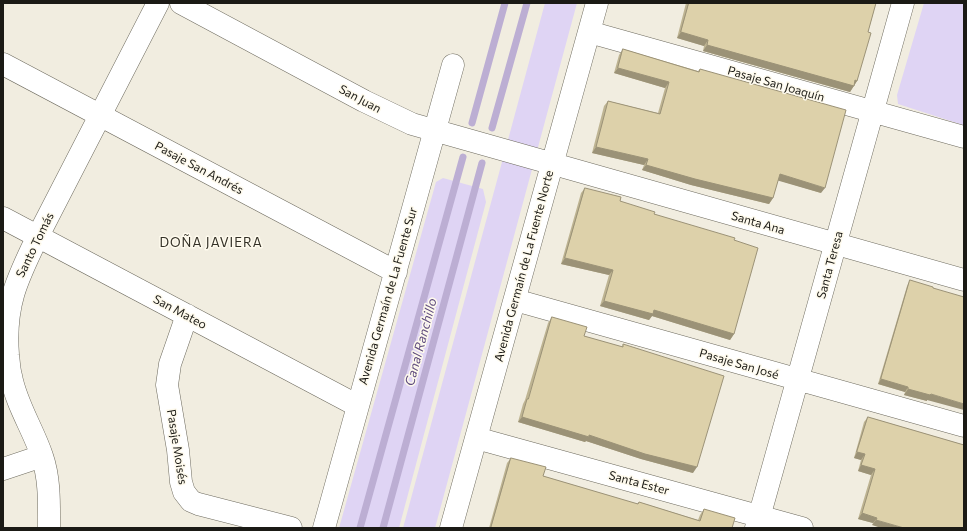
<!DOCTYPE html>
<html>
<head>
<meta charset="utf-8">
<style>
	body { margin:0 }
	#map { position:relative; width:967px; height:531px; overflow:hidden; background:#f1ede0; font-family:Commissioner,sans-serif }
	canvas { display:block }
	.frame { position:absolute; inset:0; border:4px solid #1b1a15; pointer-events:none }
</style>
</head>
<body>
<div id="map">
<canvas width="967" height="531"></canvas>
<div class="frame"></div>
</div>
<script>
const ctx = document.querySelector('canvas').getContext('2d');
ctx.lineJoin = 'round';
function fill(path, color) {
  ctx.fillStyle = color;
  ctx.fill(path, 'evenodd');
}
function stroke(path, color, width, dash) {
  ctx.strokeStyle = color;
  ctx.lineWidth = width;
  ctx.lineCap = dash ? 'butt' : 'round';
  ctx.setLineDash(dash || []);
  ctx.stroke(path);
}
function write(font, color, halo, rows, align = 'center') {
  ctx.font = font + ' Commissioner,sans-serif';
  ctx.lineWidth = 3;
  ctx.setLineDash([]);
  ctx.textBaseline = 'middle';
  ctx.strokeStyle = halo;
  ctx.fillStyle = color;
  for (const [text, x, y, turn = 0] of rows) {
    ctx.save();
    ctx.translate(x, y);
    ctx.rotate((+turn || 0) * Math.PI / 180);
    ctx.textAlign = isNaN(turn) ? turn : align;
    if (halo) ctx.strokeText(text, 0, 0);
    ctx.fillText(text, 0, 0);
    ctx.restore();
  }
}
fill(new Path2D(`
	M 545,3 L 577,3 L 435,528 L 403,528 Z
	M 924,3 L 964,3 L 964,121 L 963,125 L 898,104 L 897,95 Z
	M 443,178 L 483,189 L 486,202 L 399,528 L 339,528 L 436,182 Z`), '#dfd4f4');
stroke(new Path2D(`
	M 472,123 L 505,3
	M 492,128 L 527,3
	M 360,528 L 463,157
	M 383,528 L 482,163`), '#bcaed3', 7);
const minor = new Path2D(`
	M 181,3 L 364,101 L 412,124 L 964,280
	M 589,32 L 964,137
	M 3,64 L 396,272
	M 3,218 L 358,406
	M 515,300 L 964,426
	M 187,315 L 170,364 L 167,385 L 178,450 L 181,482 L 184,492 L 191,501 L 198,504 L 291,528
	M 476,438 L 802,528
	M 3,469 L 42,456
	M 49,528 C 49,504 50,479 42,456 C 33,429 16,404 11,376 C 9,369 9,362 8,355 C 4,305 17,279 38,236 L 158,3
	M 324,528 L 453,65
	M 451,528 L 597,3
	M 756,528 L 903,3`);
stroke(minor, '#6e6b5f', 23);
stroke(minor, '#fff', 22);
fill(new Path2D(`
	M 686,3 L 876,3 L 868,32 L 857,81 L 850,92 L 703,51 L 704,46 L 677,38 Z
	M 623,49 L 698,71 L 700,69 L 821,193 L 778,180 L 773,198 L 769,204 L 691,185 L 642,170 L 644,165 L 592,153 L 604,106 L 608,101 L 658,113 L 665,88 L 614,73 L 619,55 Z
	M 585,188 L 654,214 L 734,240 L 734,334 L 730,340 L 652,316 L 649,320 L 600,306 L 609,275 L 561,264 L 581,193 Z
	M 910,280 L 933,288 L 927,400 L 927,401 L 904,395 L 905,392 L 878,384 L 907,286 Z
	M 552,317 L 584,336 L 622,347 L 623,344 L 693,473 L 641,459 L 586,441 L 585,442 L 518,422 L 523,404 L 525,400 L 548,323 Z
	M 868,417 L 964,445 L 872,525 L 873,523 L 858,519 L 871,475 L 858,471 L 861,460 L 854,458 L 864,422 Z
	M 511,458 L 543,476 L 637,504 L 639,502 L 698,520 L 700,515 L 704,509 L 732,528 L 489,528 L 507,463 Z`), '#beb492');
fill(new Path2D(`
	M 681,32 L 708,40 L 704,46 L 677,38 Z
	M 707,45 L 855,80 L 857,81 L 850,92 L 703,51 Z
	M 618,68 L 669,82 L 665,88 L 614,73 Z
	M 596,147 L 648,159 L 644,165 L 592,153 Z
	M 646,165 L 773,198 L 769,204 L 691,185 L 642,170 Z
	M 780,174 L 825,188 L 821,193 L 776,180 Z
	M 565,258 L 613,270 L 609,275 L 561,264 Z
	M 604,301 L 654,310 L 734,334 L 730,340 L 652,316 L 649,320 L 600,306 Z
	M 881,379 L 908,387 L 905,392 L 878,384 Z
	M 908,389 L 931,394 L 964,404 L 964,410 L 927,400 L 927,401 L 904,395 Z
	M 522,417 L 589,435 L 697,467 L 693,473 L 641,459 L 586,441 L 585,442 L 518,422 Z
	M 857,452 L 865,454 L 861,460 L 854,458 Z
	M 861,465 L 875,469 L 871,475 L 858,471 Z
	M 862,513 L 877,518 L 873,523 L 858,519 Z
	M 876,520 L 904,528 L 881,528 L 872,525 Z`), '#9b9277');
const building = new Path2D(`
	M 689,3 L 876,3 L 868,32 L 871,33 L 857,81 L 855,80 L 854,86 L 707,45 L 708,40 L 681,32 Z
	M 623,49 L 699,72 L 700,69 L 846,110 L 825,188 L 780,174 L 773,198 L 695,179 L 646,165 L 648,159 L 596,147 L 608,101 L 660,114 L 669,82 L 618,68 Z
	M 585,188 L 621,197 L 620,201 L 655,212 L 654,214 L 735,238 L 734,240 L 758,248 L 734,334 L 654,310 L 653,314 L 604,301 L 613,270 L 565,258 Z
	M 910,280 L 933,287 L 933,288 L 964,297 L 964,404 L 931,394 L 930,395 L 908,389 L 908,387 L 881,379 Z
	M 552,317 L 587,327 L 584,336 L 623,347 L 623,344 L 724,376 L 697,467 L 645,454 L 589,435 L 589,437 L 522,417 L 527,399 L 528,399 Z
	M 868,417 L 964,445 L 964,528 L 904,528 L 876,520 L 877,518 L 862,513 L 875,469 L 861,465 L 865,454 L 857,452 Z
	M 511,458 L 546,467 L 543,476 L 638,504 L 639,502 L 700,521 L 704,509 L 735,518 L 732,528 L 491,528 Z`);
fill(building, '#ddd1aa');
stroke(building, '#9b9277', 1);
write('12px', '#1b1a15', '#fefaed', [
	["Pasaje San Joaquín",776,84,16],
	["San Juan",360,99,28],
	["Pasaje San Andrés",199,168,28],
	["Santa Ana",758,223,16],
	["Santo Tomás",35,245,-64],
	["Santa Teresa",830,265,-75],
	["Avenida Germaín de La Fuente Norte",524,266,-75],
	["Avenida Germaín de La Fuente Sur",388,296,-74],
	["San Mateo",180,312,28],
	["Pasaje San José",739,364,16],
	["Pasaje Moisés",177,447,81],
	["Santa Ester",639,483,15]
]);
ctx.letterSpacing = '1px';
write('13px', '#333026', '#fefaed', [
	["DOÑA JAVIERA",211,243]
]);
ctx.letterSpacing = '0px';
write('italic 13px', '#604c7f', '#fefaed', [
	["Canal Ranchillo",421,342,-75]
]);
</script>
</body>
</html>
